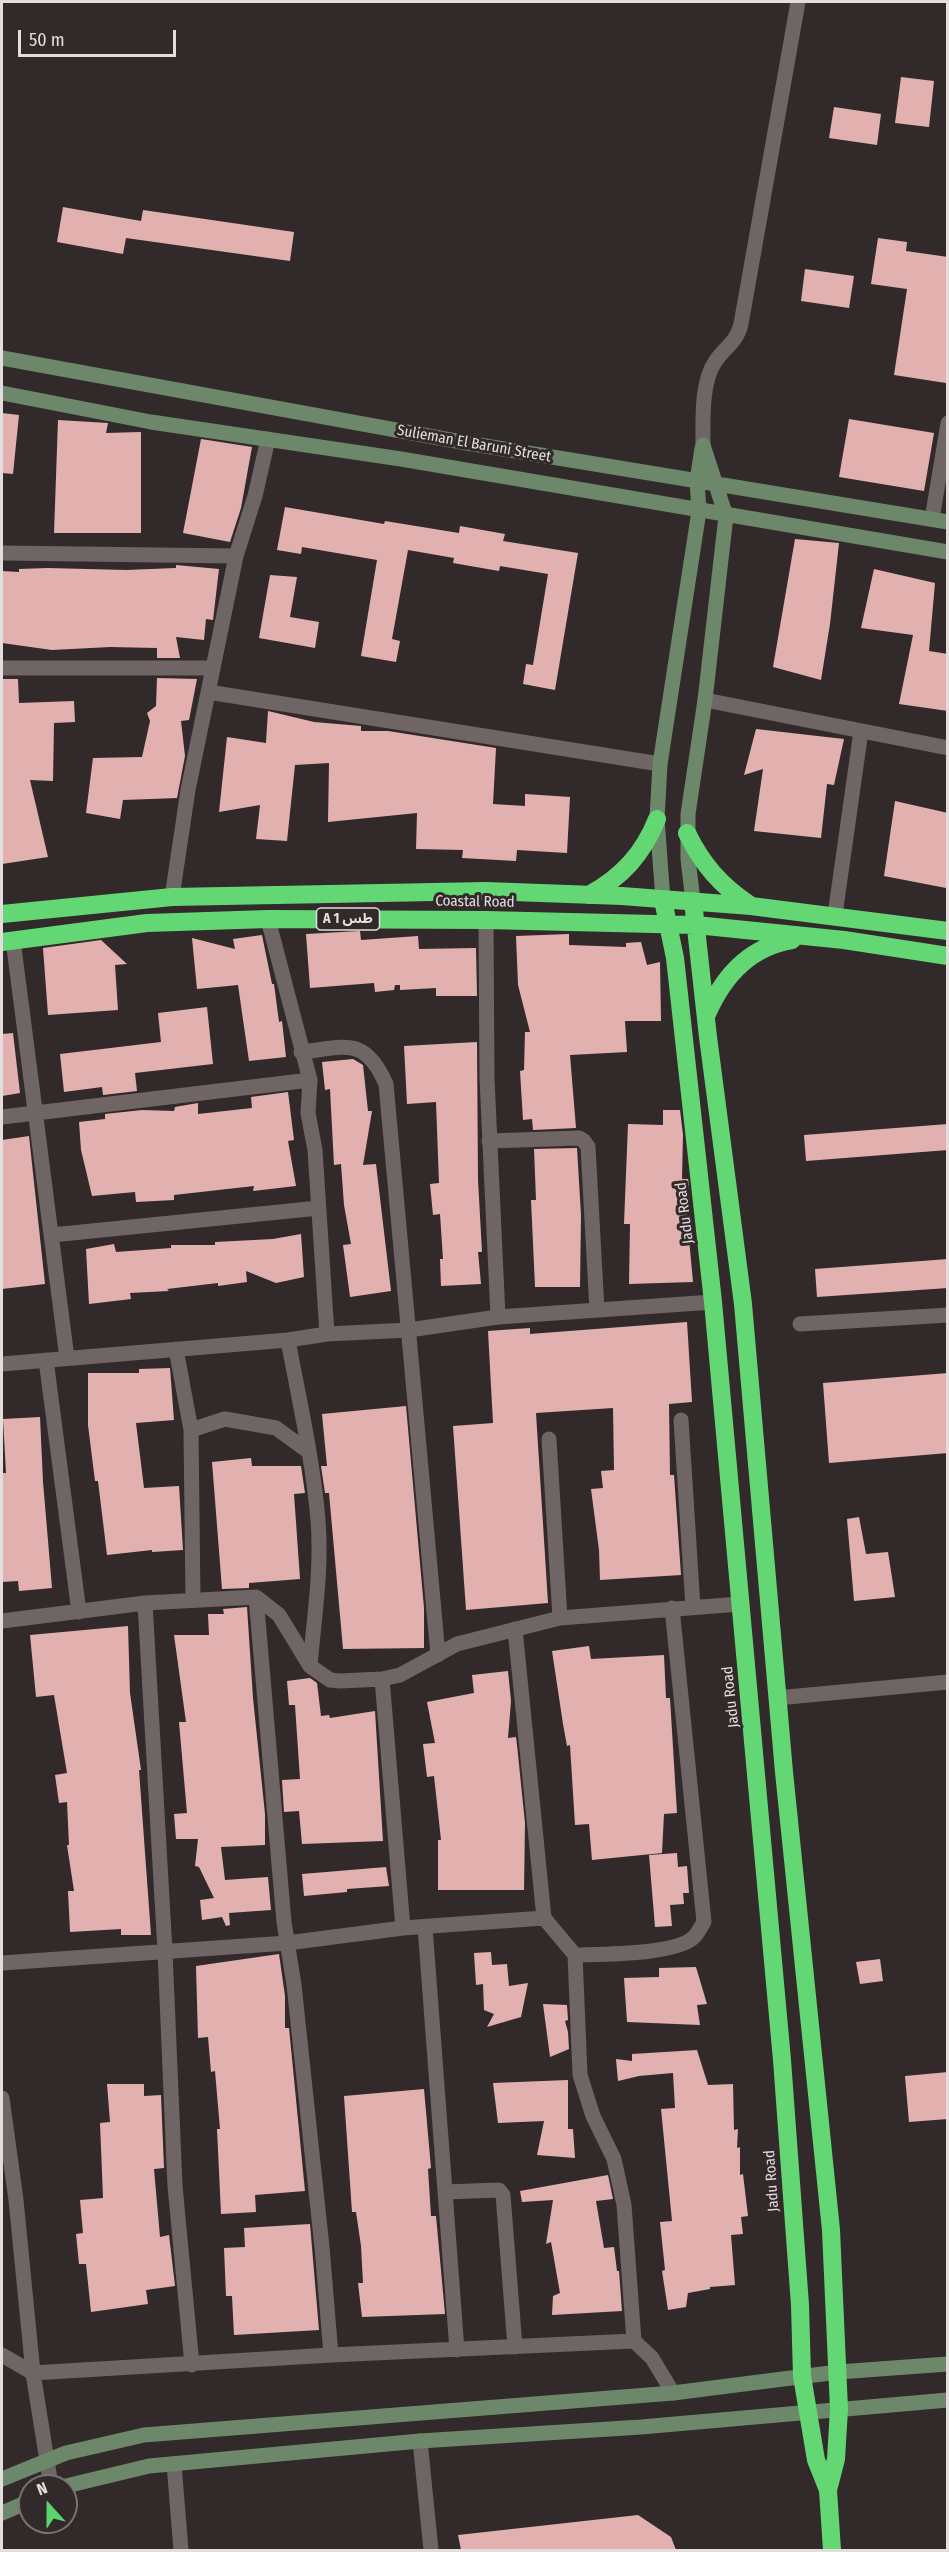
<!DOCTYPE html>
<html>
<head>
<meta charset="utf-8">
<style>
	body { margin:0 }
	#map { position:relative; width:949px; height:2552px; overflow:hidden; background:#322a2a; font-family:"Fira Sans Condensed",sans-serif }
	canvas { display:block }
	.frame { position:absolute; inset:0; border:3px solid #e3dddd; pointer-events:none }
	.north { position:absolute; left:18px; top:2474px; width:60px; height:60px; box-sizing:border-box; background:#322a2a; border:2px solid #797272; border-radius:50%; rotate:339deg; font-size:16px; font-weight:700; line-height:24px; text-align:center; color:#e3dddd }
	.north::after { content:''; display:block; margin:auto; width:21px; height:27px; background:#5ad56e; clip-path:polygon(50% 0,100% 100%,50% 72%,0 100%) }
	.scale { position:absolute; left:18px; top:30px; width:158px; height:27px; box-sizing:border-box; border:3px solid #e3dddd; border-top:0; padding-left:8px; font-size:18px; line-height:21px; white-space:nowrap; color:#e3dddd; -webkit-text-stroke:4px #322a2a; paint-order:stroke }
</style>
</head>
<body>
<div id="map">
<canvas width="949" height="2552"></canvas>
<div class="frame"></div>
<div class="north">N</div>
<div class="scale">50 m</div>
</div>
<script>
const ctx = document.querySelector('canvas').getContext('2d');
ctx.lineJoin = 'round';
function fill(path, color) {
  ctx.fillStyle = color;
  ctx.fill(path, 'evenodd');
}
function stroke(path, color, width, dash) {
  ctx.strokeStyle = color;
  ctx.lineWidth = width;
  ctx.lineCap = dash ? 'butt' : 'round';
  ctx.setLineDash(dash || []);
  ctx.stroke(path);
}
function write(font, color, halo, rows, align = 'center') {
  ctx.font = font + ' "Fira Sans Condensed","Noto Sans Arabic",sans-serif';
  ctx.lineWidth = 6;
  ctx.setLineDash([]);
  ctx.textBaseline = 'middle';
  ctx.strokeStyle = halo;
  ctx.fillStyle = color;
  for (const [text, x, y, turn = 0] of rows) {
    ctx.save();
    ctx.translate(x, y);
    ctx.rotate((+turn || 0) * Math.PI / 180);
    ctx.textAlign = isNaN(turn) ? turn : align;
    if (halo) ctx.strokeText(text, 0, 0);
    ctx.fillText(text, 0, 0);
    ctx.restore();
  }
}
fill(new Path2D(`
	M 901,77 L 934,81 L 929,127 L 895,123 Z
	M 834,107 L 881,114 L 877,145 L 829,138 Z
	M 63,207 L 141,221 L 143,210 L 294,232 L 290,261 L 126,238 L 123,254 L 57,242 Z
	M 878,238 L 907,242 L 906,251 L 948,257 L 946,383 L 894,375 L 907,289 L 871,284 Z
	M 805,269 L 854,276 L 849,308 L 801,301 Z
	M 2,413 L 19,415 L 13,474 L 2,473 Z
	M 849,419 L 934,433 L 924,491 L 839,477 Z
	M 58,420 L 108,423 L 106,433 L 141,432 L 141,533 L 54,533 Z
	M 201,439 L 252,447 L 241,508 L 230,542 L 183,533 Z
	M 285,507 L 384,524 L 385,521 L 459,533 L 460,526 L 505,534 L 503,541 L 578,553 L 555,690 L 523,684 L 526,664 L 533,665 L 548,574 L 500,566 L 499,571 L 453,563 L 454,558 L 408,550 L 392,639 L 400,641 L 396,662 L 361,656 L 377,560 L 302,547 L 301,554 L 277,550 Z
	M 795,539 L 839,543 L 830,624 L 821,680 L 773,667 Z
	M 176,565 L 219,569 L 213,620 L 206,619 L 204,640 L 176,637 L 180,658 L 157,658 L 157,648 L 110,647 L 52,650 L 2,643 L 2,571 L 19,572 L 19,569 L 48,568 L 126,570 L 176,568 Z
	M 874,569 L 935,583 L 929,651 L 948,654 L 948,711 L 899,704 L 913,635 L 861,628 Z
	M 270,575 L 297,577 L 290,617 L 319,622 L 315,648 L 259,638 Z
	M 157,678 L 197,679 L 189,720 L 181,721 L 185,756 L 177,798 L 123,800 L 120,819 L 86,813 L 93,758 L 142,757 L 150,721 L 147,713 L 156,706 Z
	M 2,679 L 18,679 L 19,703 L 74,701 L 75,722 L 54,723 L 53,781 L 30,780 L 48,857 L 2,864 Z
	M 268,711 L 314,722 L 361,726 L 361,731 L 388,731 L 496,748 L 493,804 L 525,806 L 525,794 L 570,797 L 567,853 L 517,850 L 516,861 L 462,858 L 463,850 L 416,849 L 417,813 L 328,822 L 329,763 L 295,765 L 287,841 L 256,839 L 260,805 L 219,812 L 227,737 L 266,743 Z
	M 756,729 L 844,739 L 834,785 L 827,784 L 821,838 L 754,831 L 763,769 L 744,775 Z
	M 895,801 L 948,813 L 946,888 L 884,876 Z
	M 360,931 L 361,940 L 418,936 L 419,949 L 476,948 L 477,996 L 436,996 L 436,988 L 400,990 L 400,985 L 395,985 L 394,990 L 375,992 L 374,983 L 310,988 L 306,934 Z
	M 569,934 L 569,945 L 626,947 L 626,943 L 641,942 L 647,965 L 660,962 L 661,1021 L 625,1021 L 627,1052 L 570,1055 L 576,1128 L 533,1130 L 532,1119 L 523,1120 L 520,1071 L 524,1070 L 525,1032 L 530,1032 L 518,985 L 516,936 Z
	M 262,935 L 272,984 L 274,984 L 279,1022 L 282,1021 L 286,1057 L 249,1061 L 238,985 L 197,989 L 192,938 L 235,949 L 233,939 Z
	M 101,940 L 127,964 L 115,965 L 118,1010 L 48,1015 L 43,948 Z
	M 207,1007 L 213,1064 L 135,1073 L 137,1091 L 103,1095 L 102,1087 L 64,1092 L 60,1054 L 161,1042 L 158,1013 Z
	M 13,1033 L 20,1093 L 2,1096 L 2,1034 Z
	M 477,1042 L 478,1180 L 482,1252 L 478,1252 L 481,1284 L 441,1286 L 440,1259 L 443,1259 L 440,1214 L 433,1215 L 430,1184 L 439,1183 L 436,1102 L 407,1104 L 404,1046 Z
	M 353,1059 L 363,1065 L 368,1111 L 372,1111 L 363,1165 L 376,1164 L 391,1291 L 350,1297 L 343,1245 L 351,1244 L 344,1205 L 341,1164 L 334,1165 L 330,1089 L 325,1090 L 322,1062 Z
	M 288,1092 L 294,1140 L 288,1141 L 296,1186 L 253,1191 L 254,1186 L 174,1195 L 174,1200 L 136,1202 L 135,1192 L 92,1196 L 81,1150 L 79,1122 L 105,1119 L 105,1114 L 142,1110 L 174,1111 L 175,1107 L 198,1103 L 198,1114 L 252,1108 L 251,1097 Z
	M 663,1110 L 680,1110 L 683,1135 L 682,1179 L 688,1179 L 689,1185 L 687,1217 L 693,1282 L 629,1284 L 630,1224 L 624,1224 L 628,1124 L 663,1125 Z
	M 948,1124 L 948,1150 L 806,1161 L 804,1135 Z
	M 29,1136 L 45,1284 L 2,1289 L 2,1140 Z
	M 577,1148 L 581,1215 L 580,1287 L 535,1287 L 531,1200 L 536,1200 L 534,1149 Z
	M 301,1234 L 304,1277 L 276,1283 L 246,1271 L 247,1282 L 218,1286 L 218,1283 L 167,1289 L 169,1291 L 130,1293 L 131,1299 L 89,1304 L 86,1249 L 114,1244 L 116,1252 L 171,1248 L 171,1245 L 215,1245 L 215,1242 L 273,1239 Z
	M 948,1259 L 948,1288 L 817,1297 L 815,1269 Z
	M 687,1322 L 692,1402 L 669,1404 L 670,1475 L 674,1475 L 681,1575 L 600,1580 L 599,1550 L 591,1489 L 603,1488 L 601,1471 L 614,1470 L 613,1408 L 536,1413 L 548,1603 L 466,1610 L 453,1426 L 493,1423 L 488,1331 L 530,1328 L 530,1334 Z
	M 170,1368 L 174,1420 L 136,1423 L 144,1488 L 179,1486 L 183,1550 L 152,1552 L 152,1550 L 107,1555 L 98,1481 L 95,1481 L 88,1425 L 88,1373 L 139,1373 L 139,1369 Z
	M 948,1373 L 948,1453 L 829,1463 L 823,1383 Z
	M 406,1406 L 424,1608 L 424,1648 L 343,1649 L 329,1493 L 325,1493 L 321,1466 L 327,1466 L 322,1414 Z
	M 40,1417 L 43,1482 L 52,1588 L 19,1591 L 18,1581 L 2,1582 L 2,1473 L 6,1473 L 3,1419 Z
	M 251,1458 L 252,1466 L 301,1466 L 305,1493 L 294,1494 L 300,1579 L 249,1583 L 249,1588 L 222,1589 L 212,1462 Z
	M 859,1517 L 866,1554 L 888,1552 L 895,1597 L 854,1601 L 847,1519 Z
	M 247,1607 L 253,1698 L 265,1814 L 265,1845 L 221,1847 L 225,1880 L 268,1877 L 271,1910 L 229,1913 L 230,1925 L 226,1926 L 222,1917 L 202,1920 L 200,1900 L 214,1898 L 199,1867 L 195,1866 L 198,1839 L 176,1839 L 174,1814 L 187,1813 L 179,1722 L 186,1722 L 174,1635 L 209,1635 L 208,1614 L 224,1614 L 223,1609 Z
	M 128,1626 L 130,1693 L 141,1770 L 139,1770 L 151,1935 L 121,1935 L 121,1929 L 70,1932 L 68,1891 L 74,1891 L 67,1845 L 69,1845 L 67,1802 L 59,1803 L 55,1775 L 67,1773 L 54,1695 L 36,1697 L 30,1635 Z
	M 589,1646 L 591,1659 L 664,1655 L 666,1698 L 670,1698 L 677,1813 L 664,1814 L 662,1853 L 592,1860 L 589,1824 L 575,1825 L 570,1745 L 567,1746 L 563,1724 L 552,1651 Z
	M 508,1671 L 511,1701 L 508,1738 L 516,1737 L 517,1745 L 525,1823 L 524,1890 L 438,1890 L 438,1840 L 441,1840 L 434,1776 L 427,1777 L 423,1744 L 435,1743 L 427,1702 L 474,1693 L 472,1675 Z
	M 310,1678 L 317,1683 L 321,1716 L 329,1715 L 330,1718 L 375,1711 L 383,1841 L 302,1844 L 299,1811 L 284,1812 L 282,1780 L 300,1779 L 295,1705 L 289,1705 L 287,1681 Z
	M 677,1853 L 678,1867 L 687,1866 L 689,1893 L 683,1893 L 684,1904 L 670,1905 L 672,1926 L 655,1927 L 649,1855 Z
	M 386,1867 L 389,1886 L 347,1889 L 347,1892 L 304,1896 L 302,1874 Z
	M 491,1952 L 492,1965 L 507,1964 L 509,1986 L 528,1983 L 521,2017 L 487,2027 L 494,2014 L 484,2010 L 483,1984 L 476,1985 L 474,1953 Z
	M 279,1954 L 285,1996 L 285,2028 L 289,2028 L 305,2191 L 255,2195 L 256,2212 L 221,2214 L 217,2129 L 220,2129 L 215,2071 L 211,2072 L 208,2037 L 198,2038 L 196,1966 Z
	M 880,1959 L 883,1981 L 860,1984 L 856,1962 Z
	M 696,1967 L 707,2004 L 697,2005 L 700,2025 L 627,2022 L 624,1978 L 659,1977 L 659,1968 Z
	M 543,2004 L 567,2005 L 568,2020 L 565,2021 L 568,2032 L 569,2049 L 550,2057 Z
	M 697,2050 L 708,2085 L 733,2084 L 734,2130 L 738,2129 L 737,2148 L 740,2147 L 740,2175 L 743,2174 L 748,2216 L 741,2217 L 743,2234 L 731,2235 L 735,2285 L 710,2287 L 710,2289 L 688,2293 L 686,2307 L 668,2310 L 662,2271 L 665,2270 L 660,2222 L 672,2221 L 661,2109 L 675,2108 L 673,2073 L 639,2076 L 618,2081 L 616,2059 L 632,2061 L 632,2054 Z
	M 948,2072 L 948,2119 L 909,2122 L 905,2076 Z
	M 568,2080 L 568,2129 L 573,2129 L 575,2158 L 537,2155 L 544,2121 L 498,2123 L 493,2083 Z
	M 107,2084 L 144,2084 L 144,2096 L 161,2095 L 164,2168 L 154,2169 L 160,2237 L 169,2235 L 175,2286 L 146,2290 L 148,2304 L 91,2312 L 86,2264 L 79,2264 L 76,2234 L 83,2233 L 80,2200 L 103,2198 L 100,2123 L 110,2122 Z
	M 424,2089 L 431,2168 L 428,2169 L 431,2216 L 436,2216 L 445,2314 L 362,2317 L 358,2283 L 363,2283 L 361,2246 L 356,2212 L 352,2212 L 344,2096 Z
	M 608,2175 L 613,2199 L 596,2201 L 604,2248 L 614,2247 L 617,2271 L 619,2271 L 622,2311 L 552,2315 L 553,2296 L 560,2293 L 551,2242 L 546,2244 L 553,2200 L 522,2202 L 520,2191 Z
	M 310,2224 L 319,2330 L 234,2335 L 232,2296 L 226,2296 L 224,2248 L 245,2247 L 244,2228 Z
	M 638,2515 L 671,2537 L 676,2550 L 461,2550 L 458,2535 Z`), '#e3b0b0');
stroke(new Path2D(`
	M 703,445 C 703,421 701,382 715,362 C 724,348 737,342 741,324 L 798,2
	M 932,519 L 948,423
	M 2,553 L 236,556
	M 2,668 L 213,668
	M 208,692 L 660,764
	M 705,700 L 948,748
	M 172,897 L 188,790 L 236,556 L 255,496 L 268,439
	M 835,915 L 861,731
	M 268,919 L 310,1080 L 308,1113 L 315,1150 L 327,1334
	M 486,920 L 487,1079 L 498,1317
	M 13,940 L 67,1358
	M 301,1052 C 346,1047 365,1036 386,1084 L 438,1655
	M 2,1117 L 310,1080
	M 489,1141 L 579,1138 L 584,1141 L 588,1147 L 597,1310
	M 52,1235 L 319,1208
	M 800,1324 L 948,1315
	M 288,1340 C 299,1400 313,1460 318,1520 C 322,1569 314,1618 310,1666
	M 176,1349 L 191,1430 L 193,1600
	M 46,1360 L 79,1612
	M 2,1364 L 288,1340 L 327,1334 L 409,1330 L 498,1317 L 713,1302
	M 681,1420 L 693,1607
	M 191,1430 L 225,1419 L 276,1428 L 309,1452
	M 549,1439 L 560,1618
	M 256,1597 L 284,1922 L 294,1985 L 322,2247 L 331,2355
	M 145,1603 L 165,1951 L 175,2186 L 192,2365
	M 2,1621 L 145,1603 L 256,1597 L 279,1615 L 310,1666 L 330,1680 L 340,1681 L 382,1679 L 400,1675 L 457,1644 L 560,1618 L 740,1604
	M 382,1679 L 403,1928
	M 777,1698 L 948,1682
	M 544,1918 L 575,1955 C 602,1954 676,1955 694,1937 C 698,1933 701,1926 704,1922 L 672,1608
	M 425,1927 L 457,2350
	M 575,1955 L 580,2075 L 593,2116 L 614,2159 L 624,2205 L 634,2341 L 652,2358 L 673,2393
	M 2,1963 L 287,1943 L 403,1928 L 544,1918 L 515,1629
	M 2,2098 L 16,2200 L 33,2373 L 51,2486
	M 445,2192 L 499,2190 L 503,2195 L 515,2347
	M 2,2355 L 33,2373 L 331,2355 L 634,2341
	M 420,2441 L 431,2550
	M 174,2464 L 181,2550`), '#6f6565', 15);
stroke(new Path2D(`
	M 2,358 L 467,443 L 948,522
	M 2,393 L 151,422 L 401,459 L 948,552
	M 663,900 L 657,819 L 660,764 L 699,511 L 697,481 L 702,448
	M 693,901 L 688,859 L 688,814 L 705,700 L 726,516 L 703,445
	M 2,2479 L 66,2453 L 144,2435 L 673,2393 L 838,2372 L 948,2364
	M 66,2486 L 149,2466 L 420,2441 L 641,2427 L 948,2400
	M 2,2513 L 30,2501`), '#6c876a', 15);
stroke(new Path2D(`
	M 687,833 C 702,864 721,886 750,905
	M 589,895 C 622,877 643,854 657,819
	M 663,900 L 675,958 L 713,1302 L 782,2060 L 800,2305 L 802,2376 L 816,2460 L 828,2490 L 832,2550
	M 693,901 L 708,1037 L 743,1304 L 784,1772 L 831,2230 L 839,2409 L 836,2459 L 828,2490
	M 2,914 L 172,897 L 486,891 L 622,896 L 751,906 L 948,931
	M 2,942 L 147,923 L 268,919 L 486,920 L 696,925 L 844,940 L 948,956
	M 707,1014 C 723,977 749,947 792,940`), '#64d775', 18);
for (const [x, y, w] of [
	[348,919,63]
]) {
  const box = new Path2D();
  box.roundRect(x - w / 2, y - 11, w, 22, 4.5);
  ctx.fillStyle = '#322a2a';
  ctx.fill(box);
  stroke(box, '#e3dddd', 1.5);
}
write('bold 14px', '#e3dddd', null, [
	["A 1 طس",348,919]
]);
write('15px', '#e3dddd', '#322a2a', [
	["Sulieman El Baruni Street",474,444,10],
	["Coastal Road",475,902,1],
	["Jadu Road",685,1213,-97],
	["Jadu Road",731,1697,-96],
	["Jadu Road",772,2181,-94]
]);
</script>
</body>
</html>
